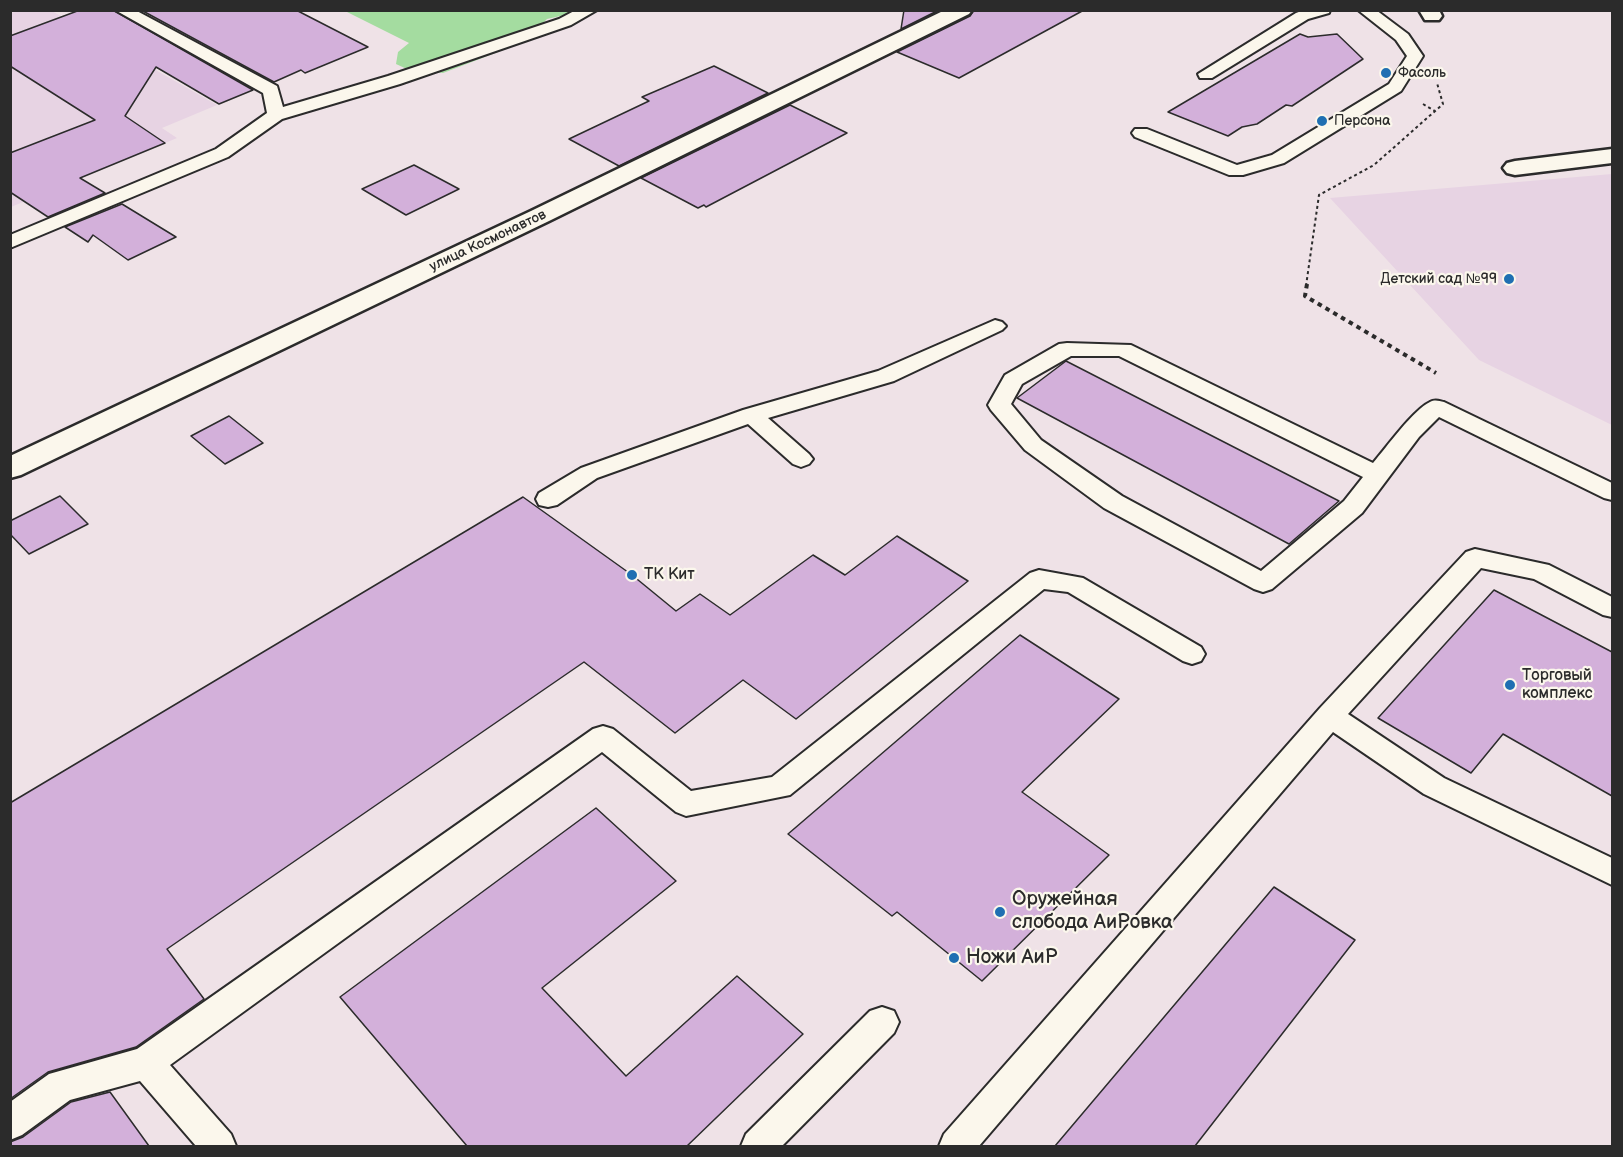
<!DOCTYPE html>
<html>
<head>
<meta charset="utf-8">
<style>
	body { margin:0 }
	#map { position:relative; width:1623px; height:1157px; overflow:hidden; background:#efe2e7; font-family:"Balsamiq Sans",sans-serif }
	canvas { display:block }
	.frame { position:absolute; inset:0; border:12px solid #2b2b2b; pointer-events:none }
</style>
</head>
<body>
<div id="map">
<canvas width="1623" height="1157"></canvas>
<div class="frame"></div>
</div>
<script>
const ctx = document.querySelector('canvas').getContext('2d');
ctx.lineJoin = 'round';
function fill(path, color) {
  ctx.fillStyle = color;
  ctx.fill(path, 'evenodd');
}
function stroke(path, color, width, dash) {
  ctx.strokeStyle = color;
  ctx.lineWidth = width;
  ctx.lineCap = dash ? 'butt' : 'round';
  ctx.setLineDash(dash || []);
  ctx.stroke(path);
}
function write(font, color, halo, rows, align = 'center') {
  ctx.font = font + ' "Balsamiq Sans",sans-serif';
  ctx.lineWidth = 4.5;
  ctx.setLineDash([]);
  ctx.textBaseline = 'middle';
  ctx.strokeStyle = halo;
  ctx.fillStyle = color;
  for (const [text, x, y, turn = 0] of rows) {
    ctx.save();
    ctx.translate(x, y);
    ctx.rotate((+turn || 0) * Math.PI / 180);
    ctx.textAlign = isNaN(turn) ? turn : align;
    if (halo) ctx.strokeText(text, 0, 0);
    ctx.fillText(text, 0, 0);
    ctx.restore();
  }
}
fill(new Path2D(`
	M 20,11 L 52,11 L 217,105 L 162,128 L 177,138 L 11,207 L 11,13 Z
	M 1612,174 L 1612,425 L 1479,360 L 1330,198 Z`), '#e7d3e3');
fill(new Path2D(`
	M 345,11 L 583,11 L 547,19 L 524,42 L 443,73 L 409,70 L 396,64 L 398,52 L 409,43 Z`), '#a4dca0');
const building = new Path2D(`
	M 80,10 L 113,10 L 253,90 L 219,104 L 156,67 L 125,116 L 165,143 L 80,178 L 105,193 L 48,217 L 10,192 L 10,153 L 95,120 L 10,66 L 10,36 Z
	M 141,10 L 296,10 L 368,47 L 305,73 L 301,70 L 274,82 Z
	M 904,10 L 939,10 L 901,29 Z
	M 974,10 L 1084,10 L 959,78 L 897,52 L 970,16 Z
	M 1300,34 L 1308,37 L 1337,34 L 1363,59 L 1292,106 L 1286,105 L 1257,124 L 1242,127 L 1228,136 L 1168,112 Z
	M 714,66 L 768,93 L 619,166 L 569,139 L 649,101 L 642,97 Z
	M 790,105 L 847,133 L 706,207 L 704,205 L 698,208 L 641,178 Z
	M 414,165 L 459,189 L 406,215 L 362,189 Z
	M 122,204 L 176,237 L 128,260 L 93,235 L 88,242 L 65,227 Z
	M 1066,361 L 1339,501 L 1289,544 L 1017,398 Z
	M 229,416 L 263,443 L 225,464 L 191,436 Z
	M 60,496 L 88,524 L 29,554 L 10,534 L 10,521 Z
	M 523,497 L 632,575 L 676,611 L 700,594 L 730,615 L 813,555 L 845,575 L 897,536 L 968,581 L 796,719 L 743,680 L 675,733 L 584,662 L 167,949 L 204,999 L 136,1047 L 48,1072 L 10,1099 L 10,803 Z
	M 1494,590 L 1612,652 L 1612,796 L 1503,734 L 1471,773 L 1378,718 Z
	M 1020,635 L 1119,699 L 1022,792 L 1109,855 L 982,981 L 897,912 L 892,916 L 788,834 Z
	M 596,808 L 676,881 L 542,988 L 626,1076 L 737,976 L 803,1034 L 687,1146 L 467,1146 L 340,997 Z
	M 1274,887 L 1355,940 L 1195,1146 L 1055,1146 Z
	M 110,1092 L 149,1146 L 10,1146 L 10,1142 L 23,1137 L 71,1102 Z`);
fill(building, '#d3b0da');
stroke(building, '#2b2b2b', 1.5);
const service = new Path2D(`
	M 115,10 L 135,10 L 277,86 L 283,107 L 388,76 L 559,19 L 576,10 L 597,10 L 571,25 L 400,84 L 282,119 L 228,157 L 10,248 L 10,235 L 216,149 L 267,113 L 263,93 Z
	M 1304,10 L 1330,10 L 1329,13 L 1308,19 L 1212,78 L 1200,78 L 1198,74 L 1296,13 Z
	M 1358,10 L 1376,10 L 1408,34 L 1423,56 L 1401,91 L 1284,163 L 1243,175 L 1229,175 L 1135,137 L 1132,133 L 1135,129 L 1147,129 L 1237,165 L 1272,155 L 1389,84 L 1407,56 L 1396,40 Z
	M 995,320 L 1002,322 L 1006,326 L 1002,330 L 894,381 L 768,418 L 809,454 L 813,459 L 809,464 L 801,467 L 793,464 L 748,424 L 597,478 L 557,505 L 548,507 L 539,505 L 536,499 L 539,493 L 581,468 L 743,410 L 878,371 Z
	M 1067,343 L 1131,345 L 1373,463 C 1386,448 1414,409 1430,402 C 1435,399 1439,401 1444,402 L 1612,483 L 1612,500 L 1604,498 L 1439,417 L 1419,437 L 1362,513 L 1272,589 L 1263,592 L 1254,589 L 1104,508 L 1025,450 L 991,410 L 988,405 L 1005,375 L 1059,344 ZM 1071,356 L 1119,356 L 1363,477 L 1344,501 L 1261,571 L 1122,496 L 1041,440 L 1011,404 L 1022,384 Z
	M 1475,549 L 1549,565 L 1612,597 L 1612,617 L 1603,615 L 1534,579 L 1481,568 L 1348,714 L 1444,778 L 1612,858 L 1612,885 L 1424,794 L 1333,732 L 979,1146 L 939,1146 L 944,1134 L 1320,708 L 1466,552 Z
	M 1039,570 L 1083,578 L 1201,647 L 1205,654 L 1201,661 L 1192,664 L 1183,661 L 1068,592 L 1044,589 L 790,795 L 686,816 L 676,812 L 602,752 L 170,1065 L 231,1134 L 236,1146 L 196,1146 L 140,1081 L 70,1100 L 22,1135 L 10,1140 L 10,1102 L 49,1074 L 137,1049 L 593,729 L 603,726 L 613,729 L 691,791 L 772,777 L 1030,573 Z
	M 882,1007 L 894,1011 L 899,1022 L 894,1033 L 782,1146 L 741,1146 L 746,1134 L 870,1011 Z`);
const minor = new Path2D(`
	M 945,10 L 972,10 L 969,14 L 549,221 L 21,475 L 10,478 L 10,456 L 531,211 Z
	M 1419,10 L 1439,10 L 1442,16 L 1439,20 L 1425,20 Z
	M 1612,149 L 1612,163 L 1515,175 L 1507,173 L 1503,168 L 1507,163 L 1515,161 Z`);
stroke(service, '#2b2b2b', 4);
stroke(minor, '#2b2b2b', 5);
stroke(new Path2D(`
	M 1423,104 L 1435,111
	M 1306,286 L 1319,195 L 1374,165 L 1443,104 L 1437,83`), '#2b2b2b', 2, [3, 3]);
stroke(new Path2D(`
	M 1307,284 L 1305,296 L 1436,373`), '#2b2b2b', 4, [4.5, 4.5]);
fill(service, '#fbf7ec');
fill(minor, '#fbf7ec');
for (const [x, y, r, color] of [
	[1386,73,6,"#1f6fb2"],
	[1322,121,6,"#1f6fb2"],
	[1509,279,6,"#1f6fb2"],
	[632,575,6,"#1f6fb2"],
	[1510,685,6,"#1f6fb2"],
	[1000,912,6,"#1f6fb2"],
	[954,958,6,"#1f6fb2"]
]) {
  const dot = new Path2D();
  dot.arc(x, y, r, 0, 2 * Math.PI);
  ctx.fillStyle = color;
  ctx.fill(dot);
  stroke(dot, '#fbf7ec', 2);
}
write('14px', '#2b2b2b', '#fbf7ec', [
	["Фасоль",1398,73],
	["Персона",1334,121],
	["Детский сад №99",1497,279,"right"]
], 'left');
write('14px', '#2b2b2b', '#fbf7ec', [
	["улица Космонавтов",488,241,-25]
]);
write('16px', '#2b2b2b', '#fbf7ec', [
	["ТК Кит",644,575],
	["Торговый",1522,676],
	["комплекс",1522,694]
], 'left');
write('20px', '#2b2b2b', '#fbf7ec', [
	["Оружейная",1012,900],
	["слобода АиРовка",1012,923],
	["Ножи АиР",966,958]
], 'left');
</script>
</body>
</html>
